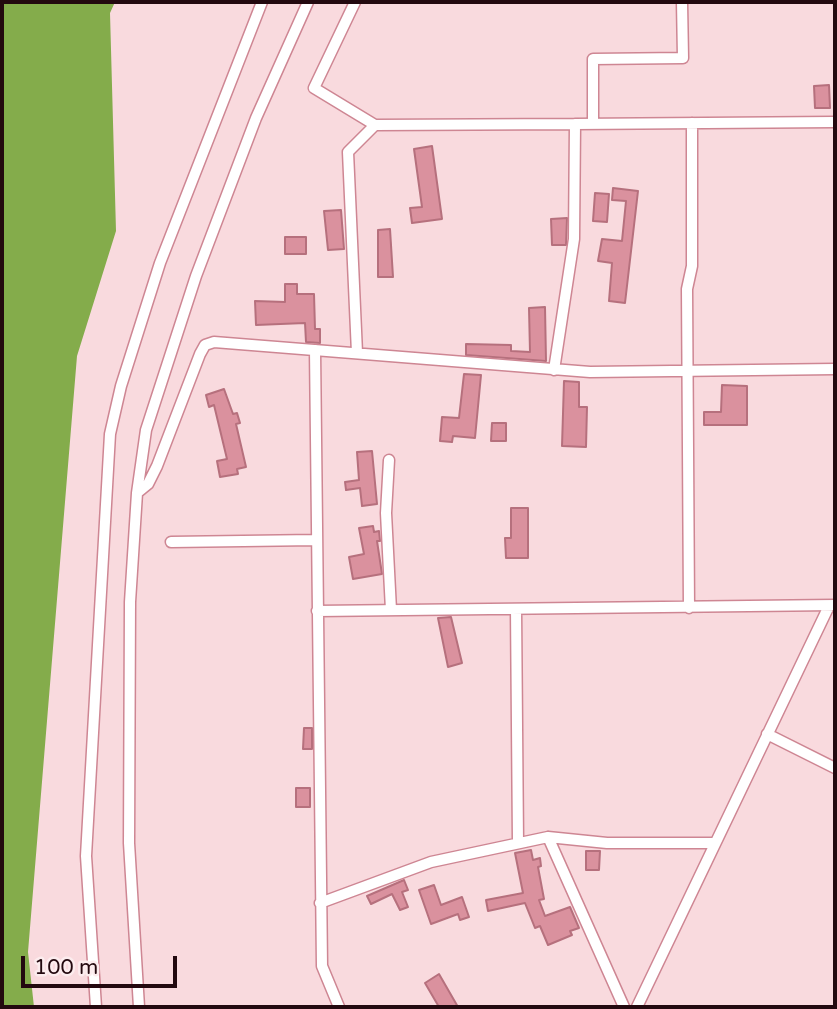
<!DOCTYPE html>
<html>
<head>
<meta charset="utf-8">
<style>
	body { margin:0 }
	#map { position:relative; width:837px; height:1009px; overflow:hidden; background:#f9dade; font-family:"Varela Round",sans-serif }
	canvas { display:block }
	.frame { position:absolute; inset:0; border:4px solid #23090f; pointer-events:none }
	.scale { position:absolute; left:21px; top:956px; width:156px; height:32px; box-sizing:border-box; border:4px solid #23090f; border-top:0; padding-left:9px; font-size:21px; line-height:24px; white-space:nowrap; color:#23090f; -webkit-text-stroke:5px #fcecee; paint-order:stroke }
</style>
</head>
<body>
<div id="map">
<canvas width="837" height="1009"></canvas>
<div class="frame"></div>
<div class="scale">100 m</div>
</div>
<script>
const ctx = document.querySelector('canvas').getContext('2d');
ctx.lineJoin = 'round';
function fill(path, color) {
  ctx.fillStyle = color;
  ctx.fill(path, 'evenodd');
}
function stroke(path, color, width, dash) {
  ctx.strokeStyle = color;
  ctx.lineWidth = width;
  ctx.lineCap = dash ? 'butt' : 'round';
  ctx.setLineDash(dash || []);
  ctx.stroke(path);
}
fill(new Path2D(`
	M 2,2 L 115,2 L 110,13 L 116,231 L 77,356 L 28,952 L 34,1007 L 2,1007 Z`), '#84ac4b');
const building = new Path2D(`
	M 829,85 L 830,108 L 815,108 L 814,86 Z
	M 432,146 L 442,219 L 412,223 L 410,208 L 422,207 L 414,149 Z
	M 613,188 L 638,191 L 625,303 L 609,301 L 612,263 L 598,261 L 602,239 L 622,241 L 626,201 L 612,200 Z
	M 595,193 L 609,194 L 607,222 L 593,221 Z
	M 341,210 L 344,249 L 328,250 L 324,211 Z
	M 567,218 L 566,245 L 552,245 L 551,219 Z
	M 390,229 L 393,277 L 378,277 L 378,230 Z
	M 285,237 L 306,237 L 306,254 L 285,254 Z
	M 285,284 L 297,284 L 297,294 L 314,294 L 315,329 L 320,329 L 320,343 L 306,342 L 305,323 L 256,325 L 255,301 L 285,302 Z
	M 545,307 L 546,361 L 466,355 L 466,344 L 511,345 L 511,351 L 530,352 L 529,308 Z
	M 464,374 L 481,375 L 475,438 L 453,436 L 452,442 L 440,441 L 442,417 L 459,418 Z
	M 564,381 L 579,382 L 579,407 L 587,407 L 586,447 L 562,446 Z
	M 722,385 L 747,386 L 747,425 L 704,425 L 704,412 L 721,412 Z
	M 224,389 L 233,414 L 237,413 L 240,423 L 236,424 L 246,467 L 237,469 L 238,474 L 220,477 L 217,461 L 227,459 L 214,405 L 209,407 L 206,395 Z
	M 492,423 L 506,423 L 506,441 L 491,441 Z
	M 372,451 L 377,504 L 362,506 L 360,488 L 346,490 L 345,482 L 359,480 L 357,452 Z
	M 511,508 L 528,508 L 528,558 L 506,558 L 505,538 L 511,538 Z
	M 373,526 L 374,532 L 379,531 L 380,541 L 377,541 L 382,574 L 353,579 L 349,557 L 364,554 L 359,528 Z
	M 451,617 L 462,663 L 448,667 L 438,618 Z
	M 304,728 L 312,728 L 312,749 L 303,749 Z
	M 296,788 L 310,788 L 310,807 L 296,807 Z
	M 531,850 L 533,860 L 540,858 L 541,866 L 538,867 L 544,899 L 539,900 L 545,916 L 570,907 L 579,928 L 570,931 L 572,935 L 548,945 L 540,926 L 535,928 L 525,903 L 488,911 L 486,900 L 523,893 L 515,853 Z
	M 586,851 L 600,851 L 599,870 L 586,870 Z
	M 404,880 L 408,890 L 402,892 L 408,907 L 400,910 L 392,894 L 371,904 L 367,896 Z
	M 434,885 L 441,905 L 462,897 L 469,917 L 460,920 L 458,914 L 431,924 L 419,890 Z
	M 439,974 L 458,1007 L 439,1007 L 425,983 Z`);
fill(building, '#da919e');
stroke(building, '#b6707d', 2);
const street = new Path2D(`
	M 355,2 L 314,88 L 375,125
	M 593,124 L 593,59 L 683,58 L 682,2
	M 315,350 L 322,966 L 339,1007
	M 357,353 L 348,152 L 375,125 L 575,124
	M 554,370 L 574,239 L 575,124 L 835,122
	M 389,460 L 386,513 L 391,610
	M 137,493 L 148,484 L 157,466 L 200,354 L 205,345 L 214,342 L 590,372 L 835,369
	M 171,542 L 315,540
	M 689,608 L 687,289 L 692,266 L 692,123
	M 516,609 L 518,843
	M 317,611 L 835,605
	M 767,734 L 835,768
	M 548,837 L 624,1007
	M 320,903 L 431,862 L 548,837 L 607,843 L 714,843
	M 96,1007 L 86,856 L 110,434 L 121,386 L 160,263 L 262,2
	M 139,1007 L 129,843 L 130,602 L 137,493 L 146,430 L 196,276 L 256,118 L 308,2
	M 637,1007 L 829,606`);
stroke(street, '#ce8693', 13);
stroke(street, '#fff', 10);
</script>
</body>
</html>
